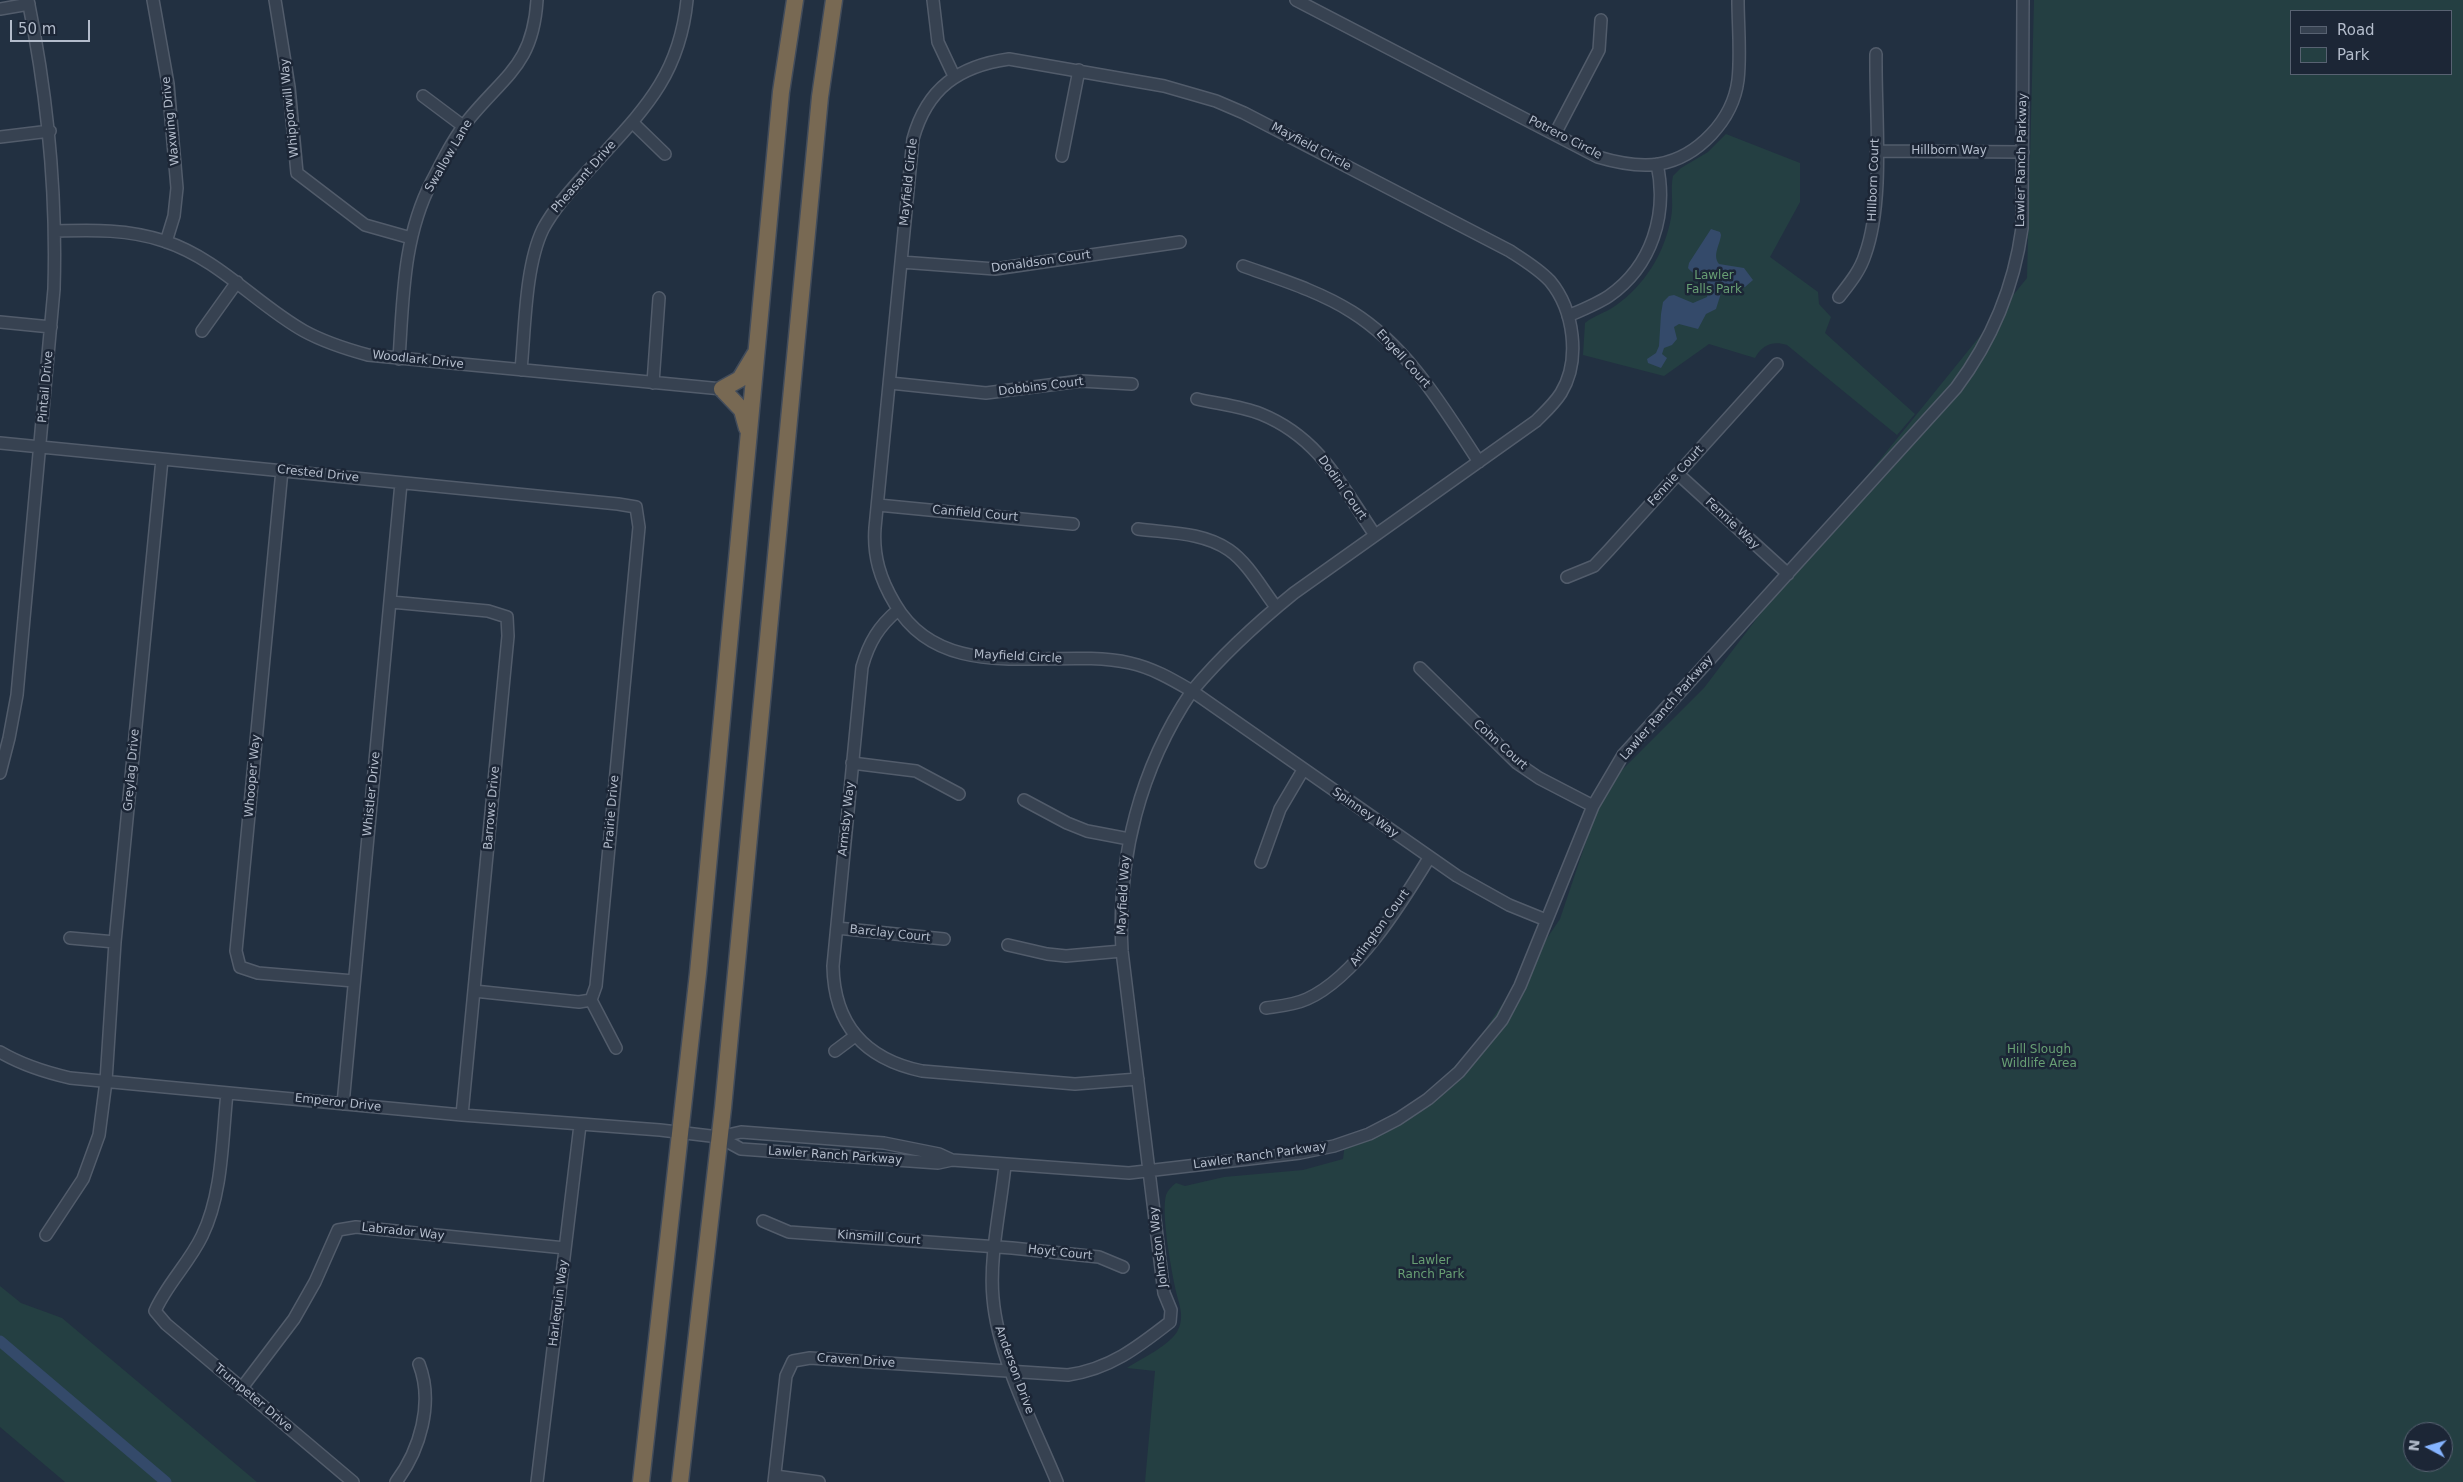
<!DOCTYPE html>
<html>
<head>
<meta charset="utf-8">
<style>
	body { margin:0 }
	#map { position:relative; width:2463px; height:1482px; overflow:hidden; background:#223041; font-family:"DejaVu Sans",sans-serif }
	canvas { display:block }
	.legend { position:absolute; left:2290px; top:10px; width:162px; height:65px; box-sizing:border-box; background:#1c2636; border:1px solid #586272; margin:0; padding:6px 9px; list-style:none; font-size:15px; color:#b3bccb }
	.legend li { display:flex; align-items:center; gap:10px; height:25px }
	.legend b { width:25px; border:1px solid #586272 }
	.north { position:absolute; left:2403px; top:1422px; width:50px; height:50px; box-sizing:border-box; background:#1c2636; border:1px solid #586272; border-radius:50%; rotate:276deg; font-size:14px; font-weight:700; line-height:20px; text-align:center; color:#b3bccb }
	.north::after { content:''; display:block; margin:auto; width:18px; height:22px; background:#85b4ff; clip-path:polygon(50% 0,100% 100%,50% 72%,0 100%) }
	.scale { position:absolute; left:10px; top:20px; width:80px; height:22px; box-sizing:border-box; border:2px solid #b3bccb; border-top:0; padding-left:6px; font-size:15px; line-height:18px; white-space:nowrap; color:#b3bccb; -webkit-text-stroke:4px #1c2636; paint-order:stroke }
</style>
</head>
<body>
<div id="map">
<canvas width="2463" height="1482"></canvas>
<ul class="legend">
<li><b style="height:6px;background:#374251"></b>Road</li>
<li><b style="height:14px;background:#243f42"></b>Park</li>
</ul>
<div class="north">N</div>
<div class="scale">50 m</div>
</div>
<script>
const ctx = document.querySelector('canvas').getContext('2d');
ctx.lineJoin = 'round';
function fill(path, color) {
  ctx.fillStyle = color;
  ctx.fill(path, 'evenodd');
}
function stroke(path, color, width, dash) {
  ctx.strokeStyle = color;
  ctx.lineWidth = width;
  ctx.lineCap = dash ? 'butt' : 'round';
  ctx.setLineDash(dash || []);
  ctx.stroke(path);
}
function write(font, color, halo, rows, align = 'center') {
  ctx.font = font + ' "DejaVu Sans",sans-serif';
  ctx.lineWidth = 5;
  ctx.setLineDash([]);
  ctx.textBaseline = 'middle';
  ctx.strokeStyle = halo;
  ctx.fillStyle = color;
  for (const [text, x, y, turn = 0] of rows) {
    ctx.save();
    ctx.translate(x, y);
    ctx.rotate((+turn || 0) * Math.PI / 180);
    ctx.textAlign = isNaN(turn) ? turn : align;
    if (halo) ctx.strokeText(text, 0, 0);
    ctx.fillText(text, 0, 0);
    ctx.restore();
  }
}
fill(new Path2D(`
	M 2034,0 L 2463,0 L 2463,1482 L 1145,1482 L 1155,1371 L 1127,1368 C 1142,1358 1167,1347 1177,1332 C 1186,1316 1178,1303 1175,1287 C 1171,1267 1161,1214 1166,1195 C 1168,1190 1171,1187 1176,1183 L 1185,1186 L 1224,1177 L 1303,1170 L 1343,1159 L 1346,1136 L 1400,1123 L 1474,1046 L 1560,919 L 1604,788 L 1704,688 L 1836,514 L 2027,278 ZM 2292,11 L 2452,11 L 2452,74 L 2292,74 ZM 2413,1432 L 2443,1432 L 2443,1462 L 2413,1462 Z
	M 1726,134 L 1800,163 L 1800,202 L 1770,257 L 1818,292 L 1819,304 L 1831,317 L 1825,333 L 1915,414 L 1897,435 L 1787,345 C 1773,341 1763,344 1755,358 L 1709,344 L 1664,376 L 1583,355 L 1585,323 C 1593,316 1605,313 1615,306 C 1645,285 1664,254 1671,218 C 1674,204 1670,189 1673,176 L 1681,168 L 1708,152 Z
	M 0,1286 L 21,1303 L 62,1318 L 257,1482 L 65,1482 L 0,1427 Z`), '#243f42');
fill(new Path2D(`
	M 1711,229 L 1720,232 L 1721,235 C 1720,245 1712,255 1719,264 L 1744,268 L 1753,280 L 1745,287 L 1722,290 L 1716,309 L 1706,314 L 1698,329 L 1679,324 L 1674,327 L 1677,339 L 1672,345 L 1664,348 L 1662,354 L 1667,358 L 1661,368 L 1648,363 L 1647,359 L 1656,353 L 1659,346 L 1661,314 L 1663,302 L 1669,296 L 1674,295 L 1693,303 L 1707,297 L 1710,286 C 1700,272 1695,277 1688,268 L 1689,263 Z`), '#344a6a');
stroke(new Path2D(`
	M 0,1341 L 166,1482`), '#344a6a', 11);
const minor = new Path2D(`
	M 153,0 L 168,84 L 177,188 L 174,216 L 166,242
	M 275,0 L 289,87 L 297,173 L 365,225 L 411,238
	M 933,0 L 938,42 L 954,76
	M 1296,0 L 1598,157 C 1618,163 1638,167 1659,164 C 1698,157 1733,120 1738,80 C 1741,54 1738,26 1738,0
	M 0,9 L 29,4
	M 1009,59 L 1164,86 L 1216,101 L 1244,113 L 1510,251 C 1524,260 1539,269 1550,281 C 1574,310 1581,360 1561,393 C 1554,404 1545,412 1536,421 L 1294,593 C 1257,623 1223,654 1192,691 C 1173,680 1153,668 1130,663 C 1053,646 944,688 895,604 C 880,579 873,556 875,528 L 913,139 C 927,88 959,66 1009,59 Z
	M 423,96 L 463,126
	M 632,122 L 665,154
	M 1555,134 L 1599,50 L 1601,20
	M 0,137 L 50,131
	M 1876,151 L 2023,152
	M 1062,156 L 1079,70
	M 56,231 C 93,230 128,229 164,241 C 219,259 256,304 304,331 C 324,342 346,349 368,355 L 722,389
	M 901,262 L 995,269 L 1180,242
	M 1243,266 C 1279,279 1319,291 1352,312 C 1408,347 1443,407 1479,462
	M 1839,297 C 1849,284 1860,271 1865,255 C 1885,200 1875,113 1876,54
	M 1568,316 C 1582,310 1597,304 1609,296 C 1652,266 1668,214 1657,164
	M 0,322 L 51,327
	M 202,331 L 237,282
	M 399,359 C 403,299 403,236 432,181 C 443,160 454,137 469,119 C 506,74 533,64 537,0
	M 521,370 C 525,329 525,266 543,229 C 555,207 571,190 587,172 C 638,115 679,81 687,0
	M 653,383 L 659,298
	M 890,383 L 986,393 L 1081,381 L 1132,384
	M 1197,399 C 1218,404 1241,406 1261,414 C 1320,438 1341,485 1375,535
	M 0,443 L 618,504 L 636,507 L 639,527 L 596,986 L 591,1000 L 579,1002 L 474,991
	M 282,470 L 236,951 L 240,967 L 258,973 L 354,981
	M 1678,474 L 1788,574
	M 878,505 L 1073,524
	M 1138,529 C 1168,533 1203,532 1229,550 C 1248,563 1262,589 1276,607
	M 1567,577 L 1594,566 L 1609,550 L 1777,364
	M 391,602 L 488,611 L 507,617 L 508,636 L 462,1115
	M 898,610 C 879,626 869,642 862,667 L 833,966 C 834,1025 865,1059 922,1071 L 1075,1084 L 1138,1079
	M 1420,668 L 1517,763 L 1539,778 L 1593,806
	M 852,763 L 916,771 L 959,794
	M 0,773 L 9,738 L 17,695 L 54,289 C 57,189 48,98 28,0
	M 1024,800 L 1067,823 L 1087,831 L 1129,839
	M 1261,862 L 1280,809 L 1303,770
	M 837,928 L 944,939
	M 70,938 L 115,942
	M 1008,945 L 1047,954 L 1066,956 L 1122,951
	M 591,1000 L 616,1048
	M 1266,1008 C 1280,1006 1294,1005 1307,999 C 1356,977 1401,904 1429,858
	M 835,1051 L 855,1036
	M 0,1052 C 22,1065 44,1072 70,1078 L 462,1115 L 660,1130 L 719,1137 L 741,1149 L 938,1163 L 952,1160 L 1129,1173 L 1300,1153 L 1334,1146 L 1369,1134 L 1398,1119 L 1428,1099 L 1459,1072 L 1502,1020 L 1520,986 L 1593,806 L 1623,755 L 1956,388 C 1992,340 2014,287 2022,228 L 2023,0
	M 227,1093 C 222,1139 223,1193 202,1236 C 189,1263 167,1284 155,1311 L 166,1324 L 353,1482
	M 343,1104 L 401,483
	M 719,1137 L 741,1132 L 884,1143 L 939,1154 L 952,1160
	M 1005,1165 C 1001,1206 989,1257 993,1298 C 998,1358 1034,1426 1057,1482
	M 763,1221 L 789,1232 L 1012,1248 L 1099,1257 L 1123,1267
	M 46,1235 L 83,1179 L 99,1135 L 106,1081 L 115,942 L 162,459
	M 241,1389 L 294,1319 L 315,1282 L 338,1230 L 356,1227 L 565,1248
	M 775,1476 L 819,1482
	M 396,1482 C 420,1450 434,1403 419,1364
	M 537,1482 L 580,1125
	M 774,1482 L 786,1376 L 793,1361 L 810,1358 L 1068,1375 C 1110,1369 1138,1347 1170,1322 L 1171,1310 L 1164,1293 L 1122,951 C 1117,858 1140,768 1192,691 L 1457,876 L 1509,905 L 1546,920`);
const highway = new Path2D(`
	M 722,389 L 742,410 L 747,428
	M 722,389 L 740,379 L 755,354
	M 641,1482 L 698,973 L 781,92 L 795,0
	M 680,1482 L 723,1108 L 820,97 L 834,0`);
stroke(minor, '#525c6b', 14);
stroke(highway, '#424c5b', 19);
stroke(minor, '#374251', 11);
stroke(highway, '#786953', 16);
write('12px', '#b3bccb', '#1c2636', [
	["Whipporwill Way",290,108,-96],
	["Waxwing Drive",171,121,-96],
	["Potrero Circle",1565,138,27],
	["Mayfield Circle",1311,147,28],
	["Hillborn Way",1949,151],
	["Swallow Lane",449,156,-60],
	["Lawler Ranch Parkway",2022,160,-89],
	["Pheasant Drive",584,177,-49],
	["Hillborn Court",1874,180,-88],
	["Mayfield Circle",909,182,-84],
	["Donaldson Court",1041,262,-8],
	["Engell Court",1403,359,48],
	["Woodlark Drive",418,360,6],
	["Pintail Drive",46,387,-85],
	["Dobbins Court",1041,387,-7],
	["Crested Drive",318,474,6],
	["Fennie Court",1676,476,-48],
	["Dodini Court",1342,488,55],
	["Canfield Court",975,514,5],
	["Fennie Way",1732,524,43],
	["Mayfield Circle",1018,657,3],
	["Lawler Ranch Parkway",1667,708,-49],
	["Cohn Court",1500,745,42],
	["Greylag Drive",132,770,-85],
	["Whooper Way",253,776,-85],
	["Whistler Drive",372,794,-84],
	["Barrows Drive",492,808,-85],
	["Prairie Drive",612,812,-85],
	["Spinney Way",1365,813,35],
	["Armsby Way",847,819,-84],
	["Mayfield Way",1124,895,-87],
	["Arlington Court",1380,928,-54],
	["Barclay Court",890,934,6],
	["Emperor Drive",338,1103,6],
	["Lawler Ranch Parkway",835,1156,4],
	["Lawler Ranch Parkway",1260,1156,-8],
	["Labrador Way",403,1232,6],
	["Kinsmill Court",879,1238,4],
	["Johnston Way",1159,1247,-97],
	["Hoyt Court",1060,1253,6],
	["Harlequin Way",559,1303,-83],
	["Craven Drive",856,1361,4],
	["Anderson Drive",1014,1370,70],
	["Trumpeter Drive",253,1398,40]
]);
write('12px', '#689f74', '#1c2636', [
	["Lawler",1714,276],
	["Falls Park",1714,290],
	["Hill Slough",2039,1050],
	["Wildlife Area",2039,1064],
	["Lawler",1431,1261],
	["Ranch Park",1431,1275]
]);
</script>
</body>
</html>
